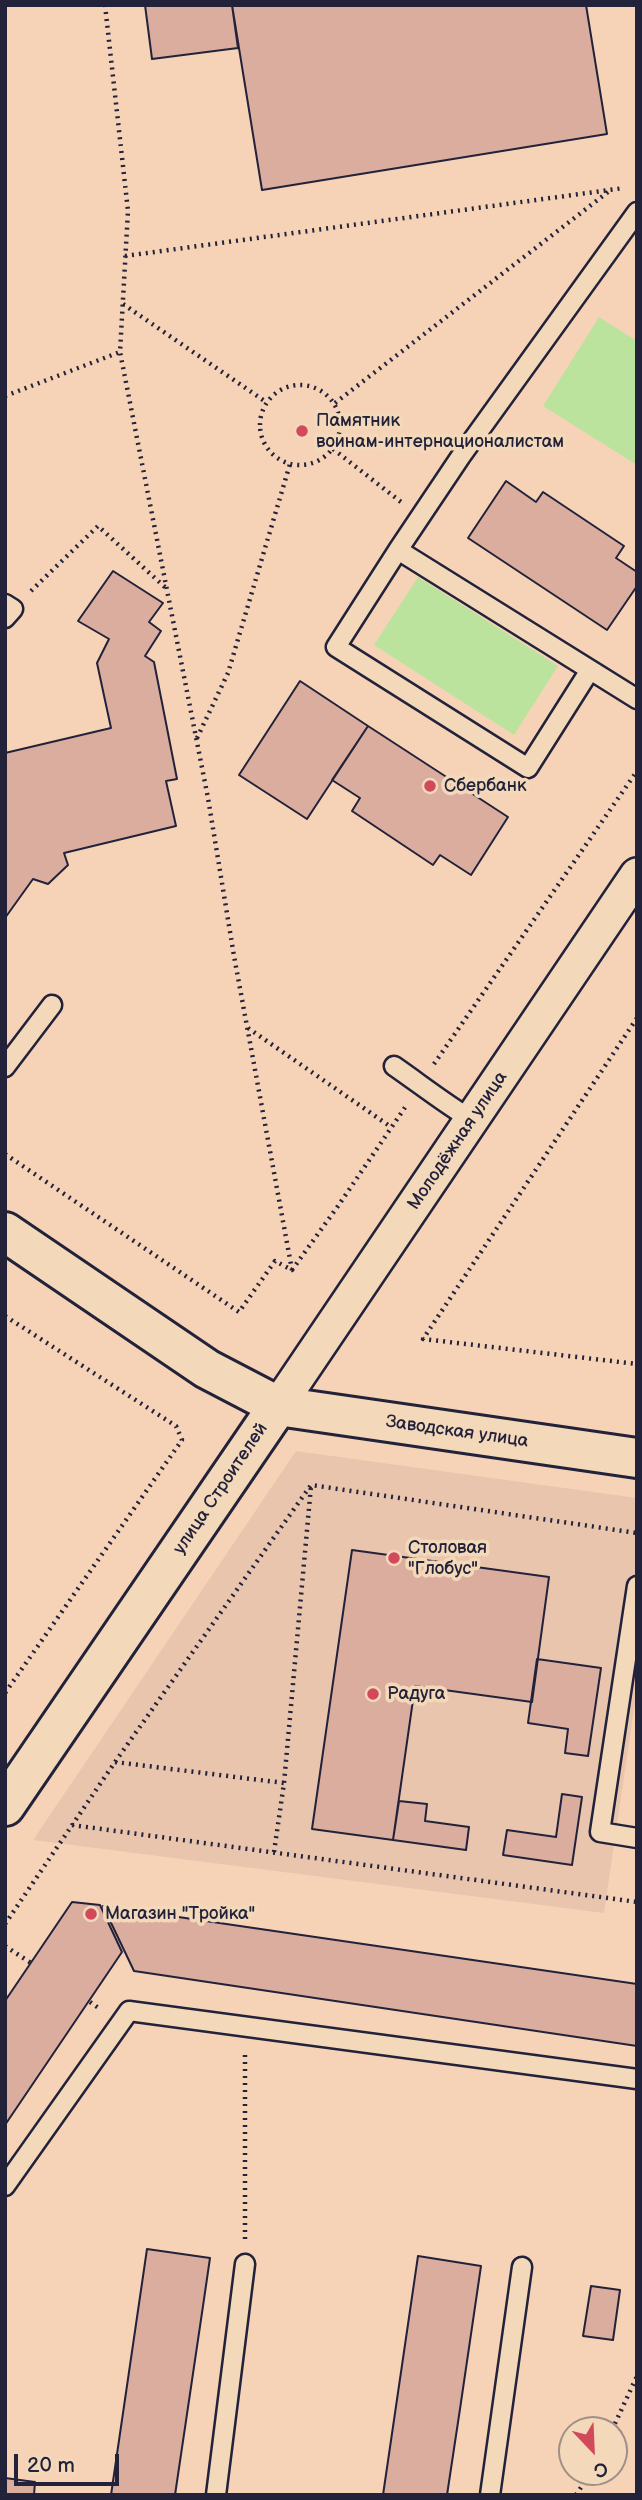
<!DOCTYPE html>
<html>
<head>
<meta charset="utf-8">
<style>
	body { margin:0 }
	#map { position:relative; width:642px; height:2500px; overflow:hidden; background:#f6d3b7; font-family:"Balsamiq Sans",sans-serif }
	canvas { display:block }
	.frame { position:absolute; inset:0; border:7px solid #22223b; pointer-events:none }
	.north { position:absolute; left:558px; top:2416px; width:70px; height:70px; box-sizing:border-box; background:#f3d8ba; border:2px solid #9f8f87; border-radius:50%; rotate:157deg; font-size:19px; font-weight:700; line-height:28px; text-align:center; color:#22223b }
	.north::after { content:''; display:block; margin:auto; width:24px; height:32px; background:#d1495b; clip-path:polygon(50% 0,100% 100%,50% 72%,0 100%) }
	.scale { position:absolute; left:14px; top:2454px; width:105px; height:32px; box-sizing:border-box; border:4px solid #22223b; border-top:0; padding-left:9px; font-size:21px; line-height:24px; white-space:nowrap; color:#22223b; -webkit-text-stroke:5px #f3d8ba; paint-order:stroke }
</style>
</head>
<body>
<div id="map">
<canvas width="642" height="2500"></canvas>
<div class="frame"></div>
<div class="north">С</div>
<div class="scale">20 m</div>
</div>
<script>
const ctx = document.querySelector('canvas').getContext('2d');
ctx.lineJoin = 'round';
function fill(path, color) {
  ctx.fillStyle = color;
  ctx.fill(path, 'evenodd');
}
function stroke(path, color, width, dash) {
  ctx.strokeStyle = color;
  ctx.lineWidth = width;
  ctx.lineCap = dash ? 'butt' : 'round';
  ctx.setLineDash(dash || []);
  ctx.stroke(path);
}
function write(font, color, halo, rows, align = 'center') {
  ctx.font = font + ' "Balsamiq Sans",sans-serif';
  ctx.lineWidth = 7;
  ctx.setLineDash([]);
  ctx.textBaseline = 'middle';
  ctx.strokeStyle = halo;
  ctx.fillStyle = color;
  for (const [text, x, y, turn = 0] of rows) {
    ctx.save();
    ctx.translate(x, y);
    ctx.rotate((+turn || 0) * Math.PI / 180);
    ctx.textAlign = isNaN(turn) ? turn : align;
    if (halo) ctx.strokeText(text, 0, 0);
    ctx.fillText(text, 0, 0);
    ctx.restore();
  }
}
fill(new Path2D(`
	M 296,1451 L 637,1498 L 637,1689 L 604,1913 L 33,1840 Z`), '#eac5ae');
fill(new Path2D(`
	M 599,317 L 637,341 L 637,465 L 543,406 Z
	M 418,577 L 558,666 L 514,735 L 374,645 Z`), '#bbe39e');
const building = new Path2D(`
	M 145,5 L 232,5 L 238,48 L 152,59 Z
	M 232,5 L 586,5 L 607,134 L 262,190 Z
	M 506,481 L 536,502 L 543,492 L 624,546 L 616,558 L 637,572 L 637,586 L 607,630 L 468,538 Z
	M 113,571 L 163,603 L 149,622 L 161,631 L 145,656 L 154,662 L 177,779 L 166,781 L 176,826 L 64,853 L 68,865 L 48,884 L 33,879 L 5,918 L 5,753 L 111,728 L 97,663 L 109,639 L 78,621 Z
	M 300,681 L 368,726 L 307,819 L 239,775 Z
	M 368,726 L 508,817 L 471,875 L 440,855 L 433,865 L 352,811 L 360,798 L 332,780 Z
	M 352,1550 L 549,1577 L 532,1702 L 415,1686 L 393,1840 L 312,1829 Z
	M 537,1659 L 601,1668 L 588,1756 L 565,1753 L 568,1729 L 528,1723 Z
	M 562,1794 L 582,1797 L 572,1865 L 503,1855 L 507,1830 L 556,1837 Z
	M 399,1801 L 427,1804 L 425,1821 L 469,1827 L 466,1850 L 393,1840 Z
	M 72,1902 L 100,1905 L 122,1952 L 5,2125 L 5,2001 Z
	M 103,1906 L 637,1984 L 637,2046 L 134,1971 Z
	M 147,2249 L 210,2258 L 203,2306 L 175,2495 L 111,2495 Z
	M 418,2256 L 481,2266 L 460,2409 L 447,2495 L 383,2495 Z
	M 591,2286 L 620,2290 L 613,2340 L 583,2336 Z
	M 5,2478 L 35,2482 L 34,2495 L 5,2495 Z`);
fill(building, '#dbad9e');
stroke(building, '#22223b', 2);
const service = new Path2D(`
	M 398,550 L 461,456 L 637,212
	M 5,604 L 13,609 L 5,618
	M 590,670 L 528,768 L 336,647 L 398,550 L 637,699
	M 394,1066 C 420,1084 444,1103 472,1120
	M 5,1067 L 52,1005
	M 637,1586 L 600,1832 L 637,1838
	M 5,2186 L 129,2011 L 637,2079
	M 216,2495 L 245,2264
	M 490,2495 L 522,2267`);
const minor = new Path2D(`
	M 278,1406 L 637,875`);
const tertiary = new Path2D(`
	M 5,1232 L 207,1369 L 278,1406 L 637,1458
	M 5,1806 L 278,1406`);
stroke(service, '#22223b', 23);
stroke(minor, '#22223b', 38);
stroke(tertiary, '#22223b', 44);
stroke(new Path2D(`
	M 105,5 L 128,211 L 120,352 L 208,798 L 234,956 L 292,1270
	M 125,256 L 624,188
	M 123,304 L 266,402
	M260 425a40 40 0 1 1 80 0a40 40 0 1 1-80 0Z
	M 5,396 L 120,352
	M 335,403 L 608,192
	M 333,449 L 401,502
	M 31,591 L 98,526 L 167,589
	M 197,738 L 228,673 L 290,464
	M 637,1018 L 423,1339 L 637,1364
	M 248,1028 L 391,1127
	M 434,1064 L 637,771
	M 5,1154 L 239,1312 L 275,1261 L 292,1270 L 338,1206 L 406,1106
	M 5,1316 L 176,1426 L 182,1440 L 5,1693
	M 115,1762 L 284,1783
	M 72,1825 L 637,1902
	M 274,1852 L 284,1783 L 311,1486
	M 5,1924 L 115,1762 L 311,1485 L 637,1533
	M 5,1946 L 31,1963
	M 90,2002 L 100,2009
	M 245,2239 L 245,2051
	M 612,2430 L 637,2376
	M 576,2495 L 591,2472`), '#22223b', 4.5, [2, 5]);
stroke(service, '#f3d8ba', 18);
stroke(minor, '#f3d8ba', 33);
stroke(tertiary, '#f3d8ba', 38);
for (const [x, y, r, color] of [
	[302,431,7,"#d1495b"],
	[430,786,7,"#d1495b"],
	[394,1558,7,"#d1495b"],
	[373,1694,7,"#d1495b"],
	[91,1914,7,"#d1495b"]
]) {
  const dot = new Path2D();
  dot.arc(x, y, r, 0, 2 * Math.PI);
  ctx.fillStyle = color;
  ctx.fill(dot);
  stroke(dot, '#f3d8ba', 2.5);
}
write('18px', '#22223b', '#f3d8ba', [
	["Памятник",316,421],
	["воинам-интернационалистам",316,442],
	["Сбербанк",444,786],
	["Столовая",408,1548],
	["\"Глобус\"",408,1569],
	["Радуга",387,1694],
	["Магазин \"Тройка\"",105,1914]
], 'left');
write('18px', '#22223b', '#f3d8ba', [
	["Молодёжная улица",458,1141,-56],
	["Заводская улица",457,1432,8],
	["улица Строителей",221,1489,-56]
]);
</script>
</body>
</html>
